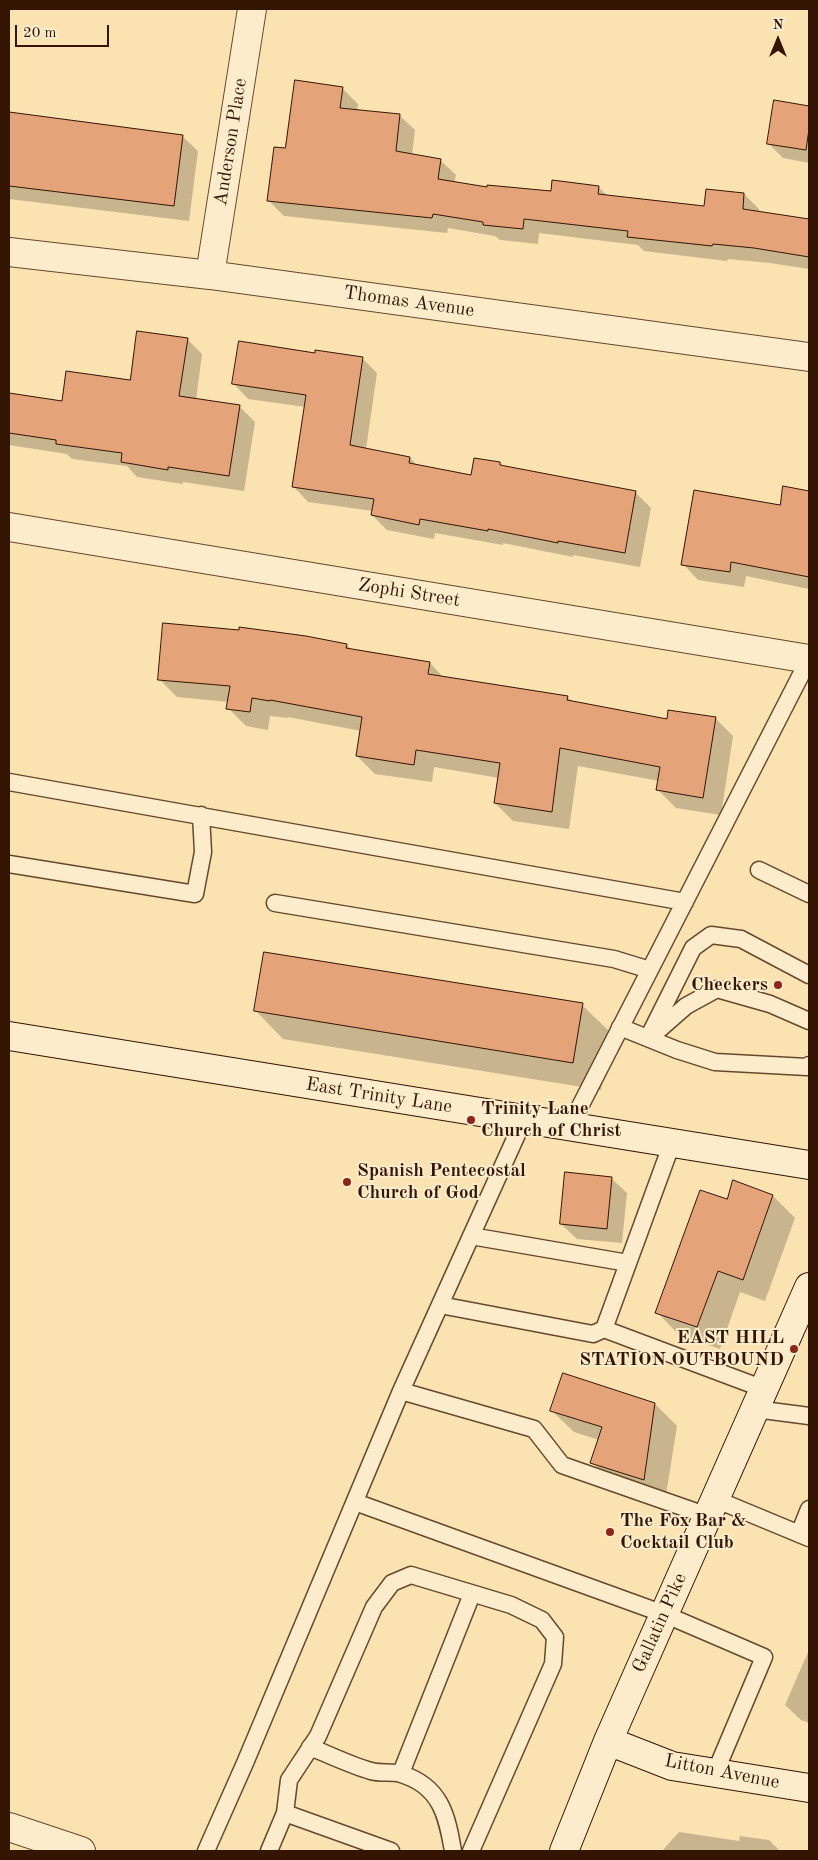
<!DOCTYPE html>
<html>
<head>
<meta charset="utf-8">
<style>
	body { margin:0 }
	#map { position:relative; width:818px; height:1860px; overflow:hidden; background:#fbe2b1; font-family:"Old Standard TT",serif }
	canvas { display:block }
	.frame { position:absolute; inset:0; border:10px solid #341501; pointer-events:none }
	.north { position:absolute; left:753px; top:15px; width:50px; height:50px; -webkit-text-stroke:4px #fceccc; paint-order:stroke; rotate:0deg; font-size:14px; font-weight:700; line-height:20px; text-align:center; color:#341501 }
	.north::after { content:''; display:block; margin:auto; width:18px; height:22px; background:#341501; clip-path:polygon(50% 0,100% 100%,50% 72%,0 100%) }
	.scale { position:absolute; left:15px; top:25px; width:94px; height:22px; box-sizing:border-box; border:2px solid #341501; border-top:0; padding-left:6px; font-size:15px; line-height:18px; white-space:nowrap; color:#341501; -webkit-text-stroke:4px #fceccc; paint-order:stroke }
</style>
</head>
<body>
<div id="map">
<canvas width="818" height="1860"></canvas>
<div class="frame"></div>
<div class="north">N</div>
<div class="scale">20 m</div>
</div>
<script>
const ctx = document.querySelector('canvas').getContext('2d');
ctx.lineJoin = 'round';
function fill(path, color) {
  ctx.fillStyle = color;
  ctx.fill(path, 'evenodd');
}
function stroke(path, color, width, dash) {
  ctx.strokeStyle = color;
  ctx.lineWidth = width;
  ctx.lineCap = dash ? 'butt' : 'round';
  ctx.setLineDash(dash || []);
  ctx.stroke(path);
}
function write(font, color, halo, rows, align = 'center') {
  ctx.font = font + ' "Old Standard TT",serif';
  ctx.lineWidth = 4;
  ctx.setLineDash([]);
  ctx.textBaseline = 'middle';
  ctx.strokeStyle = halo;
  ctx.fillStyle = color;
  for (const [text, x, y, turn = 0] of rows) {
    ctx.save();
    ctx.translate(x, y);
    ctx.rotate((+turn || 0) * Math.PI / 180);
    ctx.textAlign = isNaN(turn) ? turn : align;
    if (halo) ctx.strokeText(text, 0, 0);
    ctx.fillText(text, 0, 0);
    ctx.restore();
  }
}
fill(new Path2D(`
	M 343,89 L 358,104 L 357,111 L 399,115 L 415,130 L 412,155 L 440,160 L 456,175 L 454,183 L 488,188 L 552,192 L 598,187 L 608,196 L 705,207 L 744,194 L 759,209 L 759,213 L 809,221 L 809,269 L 770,263 L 728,259 L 727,261 L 644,251 L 638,245 L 539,233 L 538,244 L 500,240 L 495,236 L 448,228 L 447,233 L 284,216 L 269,201 L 286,150 Z
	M 775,101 L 809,107 L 809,163 L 783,158 L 768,143 Z
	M 9,113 L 182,136 L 198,151 L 189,221 L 9,199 Z
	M 187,339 L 202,354 L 196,400 L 239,406 L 255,422 L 244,491 L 183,482 L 183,484 L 137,477 L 127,466 L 72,459 L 67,454 L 9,445 L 9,394 L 63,402 L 131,381 Z
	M 316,354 L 362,358 L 377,373 L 366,449 L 410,458 L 418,466 L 472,477 L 500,463 L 503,466 L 636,493 L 651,508 L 640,567 L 573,555 L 573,557 L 503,543 L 503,545 L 435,533 L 434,539 L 387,530 L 372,515 L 373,511 L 308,502 L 293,486 L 306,407 L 248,399 L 233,383 Z
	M 784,488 L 809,493 L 809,589 L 746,576 L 744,587 L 698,580 L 683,564 L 781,506 Z
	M 347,645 L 352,651 L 430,663 L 444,678 L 567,697 L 573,702 L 668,720 L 715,718 L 733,736 L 721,815 L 676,808 L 658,790 L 659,781 L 578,766 L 569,829 L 513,821 L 495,803 L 499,778 L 434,767 L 432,782 L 375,774 L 357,756 L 361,731 L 288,717 L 288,718 L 270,716 L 268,730 L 246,726 L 228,708 L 229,702 L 177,697 L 159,679 Z
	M 582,1005 L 610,1032 L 601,1090 L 283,1039 L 256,1011 Z
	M 611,1178 L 627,1193 L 622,1243 L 577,1239 L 561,1224 Z
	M 773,1196 L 795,1218 L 765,1301 L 740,1292 L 720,1349 L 679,1335 L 657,1312 L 727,1201 Z
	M 655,1404 L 677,1426 L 665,1501 L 614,1484 L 592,1462 L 599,1440 L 574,1432 L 551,1410 Z
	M 809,1650 L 809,1723 L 801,1720 L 785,1705 Z
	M 679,1832 L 739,1841 L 740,1836 L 769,1840 L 780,1851 L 662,1851 Z`), '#0003');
const building = new Path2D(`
	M 295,80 L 343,87 L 340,108 L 400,114 L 396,151 L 441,159 L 438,179 L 487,187 L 487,185 L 551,191 L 552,180 L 599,186 L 598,194 L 704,206 L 706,189 L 744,193 L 743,209 L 809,219 L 809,257 L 754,248 L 713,244 L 712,246 L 627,237 L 628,231 L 524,219 L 523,229 L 483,225 L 483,222 L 433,214 L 432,218 L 267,201 L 274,147 L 285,148 Z
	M 774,100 L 809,106 L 809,129 L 806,150 L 767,144 Z
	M 9,112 L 183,135 L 174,206 L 9,186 Z
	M 137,331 L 188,338 L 179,396 L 240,405 L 229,476 L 168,467 L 168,470 L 121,462 L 122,453 L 56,444 L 56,440 L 9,433 L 9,393 L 62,401 L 66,371 L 130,380 Z
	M 239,341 L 315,353 L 315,350 L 363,357 L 350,445 L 410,457 L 409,463 L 471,475 L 474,458 L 500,462 L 500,465 L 636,491 L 625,553 L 558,541 L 558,543 L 488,529 L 488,531 L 420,519 L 419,525 L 371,515 L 374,499 L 292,487 L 306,395 L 232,384 Z
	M 783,486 L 809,491 L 809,577 L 731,562 L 730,572 L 681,565 L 694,490 L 780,505 Z
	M 163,623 L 239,630 L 239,627 L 306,636 L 347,644 L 346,648 L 430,662 L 428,674 L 568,696 L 567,700 L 667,719 L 668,710 L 716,717 L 703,798 L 656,790 L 660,767 L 560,748 L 552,812 L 494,803 L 500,763 L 416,750 L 414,765 L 356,756 L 362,717 L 270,700 L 270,701 L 252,698 L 250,712 L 226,709 L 230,686 L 158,680 Z
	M 264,952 L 583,1003 L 573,1063 L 254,1011 Z
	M 565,1172 L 612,1177 L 607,1229 L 560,1224 Z
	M 733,1180 L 773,1195 L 743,1280 L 718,1271 L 697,1327 L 655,1313 L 700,1190 L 727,1199 Z
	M 563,1373 L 655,1403 L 644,1480 L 590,1463 L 602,1427 L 550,1411 Z`);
fill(building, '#e4a378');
stroke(building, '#341501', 1);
const lane = new Path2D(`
	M 9,782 L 685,902
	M 9,864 L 195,894 L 203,852 L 201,815
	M 759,870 L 809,894
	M 275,903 L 614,959 L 650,970
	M 620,1027 L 677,1050 L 715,1062 L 807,1067 L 809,1065
	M 654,1034 L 686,1006 L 717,989 L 770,1004 L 809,1021
	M 648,1038 L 693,948 L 711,935 L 741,939 L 809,975
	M 570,1126 L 809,659
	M 471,1236 L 628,1263
	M 440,1305 L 593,1334 L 604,1329 L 764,1389
	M 604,1329 L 672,1143
	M 401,1391 L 534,1429 L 562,1465 L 708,1516
	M 755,1409 L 809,1416
	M 715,1499 L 809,1538
	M 355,1502 L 664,1614 L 764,1657 L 715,1773
	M 799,1534 L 809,1509
	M 310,1747 C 330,1755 350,1765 371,1771 C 381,1774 392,1771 401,1774 C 441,1786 447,1816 453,1851
	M 401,1773 L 472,1594
	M 285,1813 L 391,1851
	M 206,1851 L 245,1763 L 401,1391 L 524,1119
	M 269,1851 L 285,1813 L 289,1780 L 318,1736 L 374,1607 L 392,1583 L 411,1575 L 511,1605 L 542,1620 L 555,1637 L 553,1664 L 471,1851`);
const street = new Path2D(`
	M 9,252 L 210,275 L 809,357
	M 210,275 L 252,9
	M 9,527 L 809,659
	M 9,1827 L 81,1851`);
const secondary = new Path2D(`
	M 9,1036 L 809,1165
	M 608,1741 L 672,1766 L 809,1788
	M 564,1851 L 608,1741 L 809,1287`);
stroke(lane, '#66482d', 19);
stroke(street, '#66482d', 30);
stroke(secondary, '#341501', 30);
stroke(lane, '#fceccc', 16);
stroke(street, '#fceccc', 28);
stroke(secondary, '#fceccc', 28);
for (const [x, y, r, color] of [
	[778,985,5,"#8f2418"],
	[471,1120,5,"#8f2418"],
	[347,1182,5,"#8f2418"],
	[794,1349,5,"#8f2418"],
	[610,1532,5,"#8f2418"]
]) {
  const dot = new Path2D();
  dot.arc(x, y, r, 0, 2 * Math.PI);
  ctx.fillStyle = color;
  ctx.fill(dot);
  stroke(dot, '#fceccc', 2);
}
write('19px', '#341501', '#fceccc', [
	["Anderson Place",231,142,-81],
	["Thomas Avenue",409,302,8],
	["Zophi Street",409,593,9],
	["East Trinity Lane",379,1096,9],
	["Gallatin Pike",660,1623,-66],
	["Litton Avenue",722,1772,11]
]);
write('bold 19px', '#341501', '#fceccc', [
	["Checkers",768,985,"right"],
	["Trinity Lane",481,1109],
	["Church of Christ",481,1131],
	["Spanish Pentecostal",357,1171],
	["Church of God",357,1193],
	["EAST HILL",784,1338,"right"],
	["STATION OUTBOUND",784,1360,"right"],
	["The Fox Bar &",620,1521],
	["Cocktail Club",620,1543]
], 'left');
</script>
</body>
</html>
